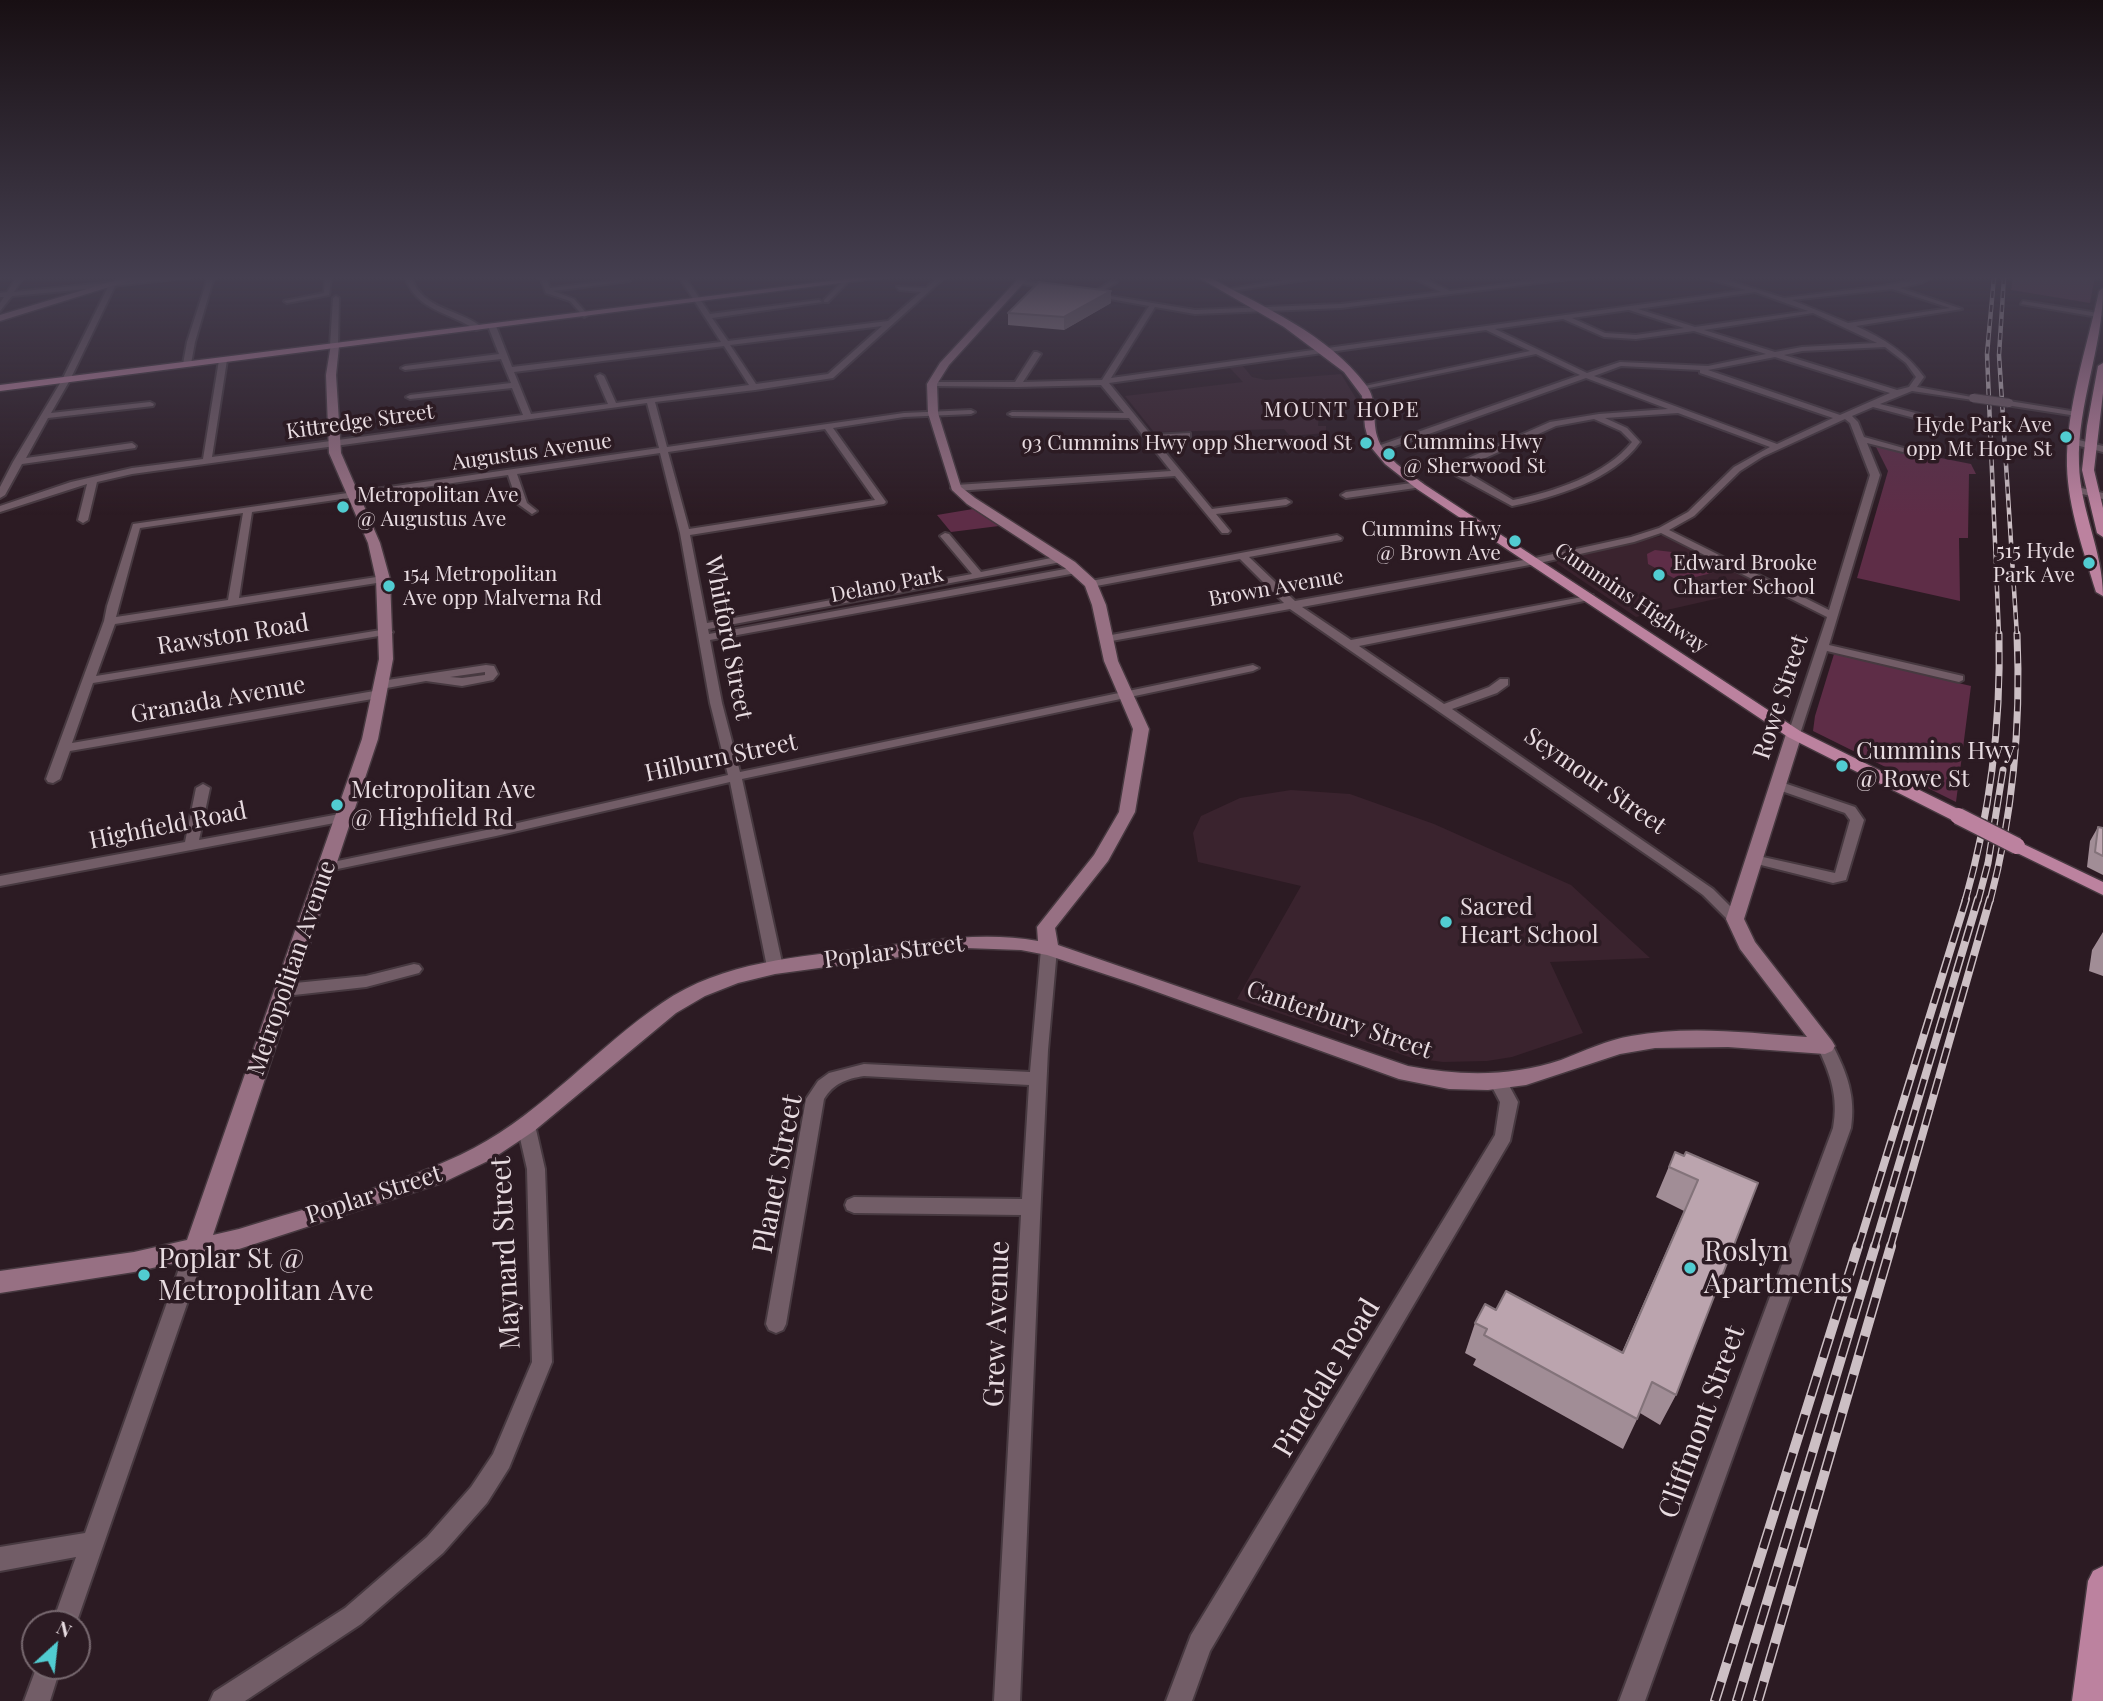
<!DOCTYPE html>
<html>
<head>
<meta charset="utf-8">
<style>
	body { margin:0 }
	#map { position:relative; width:2103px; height:1701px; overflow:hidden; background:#2c1b23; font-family:"Playfair Display",serif }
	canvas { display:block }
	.north { position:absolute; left:21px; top:1610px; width:70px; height:70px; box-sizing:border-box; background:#2c1b23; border:2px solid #77686f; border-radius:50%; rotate:27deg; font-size:19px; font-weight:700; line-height:28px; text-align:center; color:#e8dce1 }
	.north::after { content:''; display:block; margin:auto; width:24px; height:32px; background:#51ccd1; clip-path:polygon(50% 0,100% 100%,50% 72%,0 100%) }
</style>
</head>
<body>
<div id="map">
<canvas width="2103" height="1701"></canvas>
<div class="north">N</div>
</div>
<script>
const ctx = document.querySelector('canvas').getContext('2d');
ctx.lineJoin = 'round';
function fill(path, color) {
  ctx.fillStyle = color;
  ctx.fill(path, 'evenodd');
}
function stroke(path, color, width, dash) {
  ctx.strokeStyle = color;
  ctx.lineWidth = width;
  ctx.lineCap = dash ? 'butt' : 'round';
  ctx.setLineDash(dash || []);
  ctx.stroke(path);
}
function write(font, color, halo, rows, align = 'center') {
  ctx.font = font + ' "Playfair Display",serif';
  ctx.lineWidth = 7;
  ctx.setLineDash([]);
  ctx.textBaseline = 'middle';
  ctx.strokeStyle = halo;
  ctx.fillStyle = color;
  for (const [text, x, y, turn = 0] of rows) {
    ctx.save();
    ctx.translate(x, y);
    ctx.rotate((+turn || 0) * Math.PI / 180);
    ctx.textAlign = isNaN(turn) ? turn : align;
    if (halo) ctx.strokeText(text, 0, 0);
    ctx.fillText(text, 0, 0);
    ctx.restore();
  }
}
fill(new Path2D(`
	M 1242,365 L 1252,377 L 1266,380 L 1341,374 L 1357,400 L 1320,404 L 1318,426 L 1326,426 L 1326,433 L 1290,436 L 1284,429 L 1154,432 L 1125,396 L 1243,382 L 1229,367 Z
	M 1661,536 L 1668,536 L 1768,587 L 1636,617 L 1556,563 L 1559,560 Z
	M 1291,790 L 1350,794 L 1434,824 L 1571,885 L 1650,958 L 1550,962 L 1583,1033 L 1512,1057 L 1487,1061 L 1443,1062 L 1412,1058 L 1237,999 L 1301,886 L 1198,862 L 1193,833 L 1201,816 L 1240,798 Z`), '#3a232e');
fill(new Path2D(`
	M 2013,277 L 2095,277 L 2090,303 L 2011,290 Z
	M 1875,445 L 1971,464 L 1976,474 L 1969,474 L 1968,538 L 1959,538 L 1960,601 L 1857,578 L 1888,471 Z
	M 973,509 L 999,526 L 951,532 L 937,515 Z
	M 1655,550 L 1672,552 L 1712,573 L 1679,581 L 1648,564 L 1647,554 Z
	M 1834,654 L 1971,686 L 1956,802 L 1813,731 L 1815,716 Z`), '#5e2d47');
const street = new Path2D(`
	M 17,277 L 23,277 L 14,292 L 165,277 L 191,277 L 115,286 L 70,380 L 51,413 L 150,402 L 154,404 L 153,406 L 48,418 L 26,458 L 132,443 L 136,446 L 135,448 L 22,464 L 5,495 L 0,498 L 0,487 L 13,462 L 62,380 L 108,287 L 12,296 L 0,311 L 0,303 L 4,297 L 0,297 L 0,293 L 7,292 Z
	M 208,277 L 214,277 L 195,342 L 191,364 L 187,366 L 183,364 L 187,342 Z
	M 325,277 L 331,277 L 329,295 L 287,303 L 284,301 L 324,293 Z
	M 405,277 L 411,277 C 423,311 459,308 483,328 L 476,330 C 450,312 416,311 405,277 Z
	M 540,277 L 546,277 L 550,288 L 627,279 L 630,281 L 553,291 L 574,299 L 588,315 L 584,317 L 570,301 L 546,293 Z
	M 679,277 L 685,277 L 710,314 L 819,300 L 822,302 L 712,318 L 728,341 L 888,321 L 921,292 L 899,290 L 897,287 L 926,288 L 938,277 L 945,277 L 833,378 L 755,390 L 655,402 L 667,447 L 904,413 L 971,410 L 975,412 L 971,414 L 904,417 L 833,428 L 886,502 L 884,504 L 690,535 L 707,623 L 972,574 L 940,536 L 945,533 L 949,534 L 981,572 L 1061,556 L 1066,559 L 1061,562 L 708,629 L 709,634 L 1076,567 L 1081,570 L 1076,573 L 710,640 L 722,703 L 740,772 L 1253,665 L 1259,668 L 1253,671 L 742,779 L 783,967 L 780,971 L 770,971 L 767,967 L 730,782 L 496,836 L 328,871 L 323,870 L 321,867 L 323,864 L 328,863 L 496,828 L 728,775 L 710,703 L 680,533 L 660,453 L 517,474 L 527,503 L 537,511 L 532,514 L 518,504 L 508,475 L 252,512 L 239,598 L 383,576 L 388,579 L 383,582 L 115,624 L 96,676 L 387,629 L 393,632 L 391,634 L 93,683 L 72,743 L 380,690 L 384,691 L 386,694 L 384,697 L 70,751 L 60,779 L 53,783 L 48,782 L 46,779 L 104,621 L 107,606 L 133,524 L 659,448 L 647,403 L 132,474 L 97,482 L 88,520 L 83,523 L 78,520 L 87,484 L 0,512 L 0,506 L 71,482 L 132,468 L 203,459 L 219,360 L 223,358 L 227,360 L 212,457 L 523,415 L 512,388 L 410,399 L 406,397 L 410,395 L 511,383 L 501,359 L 405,370 L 401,368 L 405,366 L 499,354 L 488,326 L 492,324 L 496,326 L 512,367 L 721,342 ZM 882,326 L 828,374 L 756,384 L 730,345 ZM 724,346 L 749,385 L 616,403 L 604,376 L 600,374 L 596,376 L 608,404 L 531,414 L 514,372 ZM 825,429 L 875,500 L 689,529 L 668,452 ZM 243,513 L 228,600 L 116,617 L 140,528 Z
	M 1305,277 L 1324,277 L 1225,292 L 1222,290 Z
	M 1411,277 L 1420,277 L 1450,291 L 1563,277 L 1585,277 L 1341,308 L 1195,314 L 1155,307 L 1111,378 L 1746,290 L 1702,277 L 1726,280 L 1784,298 L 1883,286 L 1932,277 L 1921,283 L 1900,288 L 1962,309 L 1856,326 C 1883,338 1907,353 1924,377 L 1917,387 L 1977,398 L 1973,400 L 1912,391 L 1880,404 L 1963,425 L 1963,429 L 1960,430 L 1873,407 L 1852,416 L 1858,422 L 1864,437 L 1907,449 L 1903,452 L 1867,443 L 1880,475 L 1829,645 L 1963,676 L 1963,680 L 1959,682 L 1827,651 L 1800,734 L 1794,738 L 1790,737 L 1788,734 L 1827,617 L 1661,533 L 1634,542 L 1535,564 L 1302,607 L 1351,640 L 1593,595 L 1593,599 L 1589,600 L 1359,646 L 1444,704 L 1489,687 L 1500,679 L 1508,679 L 1508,685 L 1497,693 L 1452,709 L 1713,889 L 1740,916 L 1742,919 L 1740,922 L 1730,922 L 1703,895 L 1666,868 L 1290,609 L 1106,642 L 1100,639 L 1106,636 L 1284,603 L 1240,559 L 1091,587 L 1086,584 L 1091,581 L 1337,535 L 1342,538 L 1341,540 L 1249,557 L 1295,601 L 1535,558 L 1631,537 L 1659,528 L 1688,512 L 1734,467 L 1770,447 L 1678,413 L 1605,418 L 1627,428 L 1640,442 C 1613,480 1556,497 1512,506 L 1455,475 L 1451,469 L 1457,463 L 1550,422 L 1599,414 L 1668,409 L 1586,378 L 1381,451 L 1375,451 L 1375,447 L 1580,375 L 1536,354 L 1364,389 L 1360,387 L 1530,351 L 1486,330 L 1109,383 L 1151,435 L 1190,433 L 1190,437 L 1187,438 L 1155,440 L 1212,509 L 1286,499 L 1291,502 L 1286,505 L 1216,514 L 1230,531 L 1228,533 L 1222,533 L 1175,476 L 956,491 L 951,488 L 956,485 L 1171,471 L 1129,418 L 1012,416 L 1008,414 L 1012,412 L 1124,413 L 1101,385 L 1017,387 L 932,386 L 928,384 L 932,382 L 1015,382 L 1034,352 L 1037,352 L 1041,354 L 1023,382 L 1102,380 L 1149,306 L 1088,295 L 1112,281 L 1117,282 L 1098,294 L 1195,310 L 1341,304 L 1441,292 ZM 1892,289 L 1950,308 L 1848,323 L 1792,300 ZM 1755,292 L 1808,311 L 1695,327 L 1638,309 ZM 1628,310 L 1629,310 L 1684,328 L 1636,335 L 1605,333 L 1572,318 ZM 1813,313 L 1877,343 L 1802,347 L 1775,352 L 1704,330 ZM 1563,319 L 1604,337 L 1636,339 L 1694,331 L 1766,354 L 1708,366 L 1620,362 L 1587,373 L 1495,329 ZM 1885,347 L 1906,363 L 1916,377 L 1909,387 L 1897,390 L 1784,355 L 1802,351 ZM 1775,357 L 1890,393 L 1840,415 L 1708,370 ZM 1621,366 L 1700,370 L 1700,373 L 1833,418 L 1777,444 L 1594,376 ZM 1594,419 L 1621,431 L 1632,442 C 1606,475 1553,492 1513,500 L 1461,469 L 1556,426 ZM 1845,419 L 1850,423 L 1870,475 L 1829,610 L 1669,530 L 1694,516 L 1740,471 L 1762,457 Z
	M 1020,280 L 1053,286 L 1056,288 L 1053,290 L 1018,283 Z
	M 843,281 L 848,282 L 828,302 L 824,302 L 824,300 Z
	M 336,296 L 339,298 L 338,346 L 334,348 L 330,346 L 333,298 Z
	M 2023,301 L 2098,313 L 2102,315 L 2098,317 L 2021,304 Z
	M 2009,401 L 2077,412 L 2081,414 L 2077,416 L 2006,405 L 2005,403 Z
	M 2075,439 L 2103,446 L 2103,452 L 2072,444 L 2071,442 Z
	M 1419,482 L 1422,483 L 1422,487 L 1346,498 L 1341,495 L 1346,492 Z
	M 2077,487 L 2103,493 L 2103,499 L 2074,492 L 2074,488 Z
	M 486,665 L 494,666 L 498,674 L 493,680 L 462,686 L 426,681 L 381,689 L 375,685 L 381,681 ZM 485,672 L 485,675 L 462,678 L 450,677 Z
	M 1778,781 L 1855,807 L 1864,820 L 1846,880 L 1833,883 L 1749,862 L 1747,859 L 1754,855 L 1835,873 L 1850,820 L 1845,813 L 1773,788 L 1771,785 Z
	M 203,784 L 210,788 L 199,840 L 345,813 L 352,817 L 345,821 L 0,886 L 0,876 L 185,842 L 196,788 Z
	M 1049,944 L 1054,945 L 1057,949 L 1048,1050 L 1040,1219 L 1020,1701 L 994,1701 L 1021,1215 L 854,1213 L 847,1210 L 845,1205 L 847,1200 L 854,1197 L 1022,1199 L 1029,1085 L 864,1076 C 846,1079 834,1083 824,1099 L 786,1324 L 783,1330 L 776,1333 L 769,1330 L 766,1324 L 806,1099 L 818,1081 L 829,1073 L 864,1064 L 1030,1072 L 1041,949 L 1044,945 Z
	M 414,964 L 419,965 L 422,969 L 419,973 L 366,987 L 285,996 L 279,994 L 277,990 L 279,986 L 285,984 L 366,976 Z
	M 1825,1040 L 1831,1042 L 1833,1046 C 1847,1073 1856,1097 1851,1128 L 1645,1701 L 1619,1701 L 1833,1128 C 1839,1097 1830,1073 1817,1046 L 1819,1042 Z
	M 1499,1077 L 1505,1078 L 1518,1102 L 1510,1141 L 1210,1651 L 1192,1701 L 1166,1701 L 1191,1635 L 1495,1135 L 1500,1102 L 1490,1083 L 1493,1078 Z
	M 526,1118 L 532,1120 L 535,1125 L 545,1169 L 552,1362 L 509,1468 L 487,1503 L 443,1553 L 361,1624 L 245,1701 L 210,1701 L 214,1692 L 345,1608 L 427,1537 L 471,1487 L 493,1454 L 532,1362 L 527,1169 L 517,1125 L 520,1120 Z
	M 196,1241 L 203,1243 L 206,1249 L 76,1624 L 52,1624 L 76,1557 L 0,1571 L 0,1547 L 85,1533 L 186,1249 L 189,1243 Z
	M 37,1666 L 61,1666 L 50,1701 L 24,1701 Z`);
const secondary = new Path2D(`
	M 127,277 L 141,277 L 0,321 L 0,315 Z
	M 1020,277 L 1029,277 L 949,365 L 937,384 L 938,413 L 961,487 L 975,498 L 1075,562 L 1096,581 L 1106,605 L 1118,661 L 1149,729 L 1135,812 L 1108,861 L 1055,928 L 1058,945 L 1408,1066 C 1460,1076 1510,1077 1561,1060 C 1584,1051 1607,1040 1631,1036 C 1689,1025 1749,1033 1807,1037 L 1740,949 L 1726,919 L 1786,734 L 1794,729 L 1802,734 L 1744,919 L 1755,942 L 1832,1041 L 1835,1046 L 1832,1051 L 1825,1054 L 1728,1047 L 1655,1048 L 1620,1054 L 1526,1085 L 1488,1090 L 1449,1089 L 1399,1079 L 1135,984 L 1047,955 L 1021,950 L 966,948 L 775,974 L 738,983 L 705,996 L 676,1013 L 534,1131 L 492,1159 L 442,1183 L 239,1249 L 134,1272 L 0,1293 L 0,1271 L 134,1252 L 187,1240 L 362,739 L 379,659 L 376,579 L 368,543 L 329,453 L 326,375 L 331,344 L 339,346 L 336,375 L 341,453 L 380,543 L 390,579 L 393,659 L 378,739 L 213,1235 L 239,1229 C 317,1204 401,1186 474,1148 C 544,1111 597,1047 662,1003 C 723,961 799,957 870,948 C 926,941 982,931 1038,941 L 1037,927 L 1094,855 L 1119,812 L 1133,729 L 1104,661 L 1092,605 L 1085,586 L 1065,568 L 967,504 L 952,490 L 928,413 L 927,384 L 940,363 Z`);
const primary = new Path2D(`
	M 861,277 L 887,277 L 0,391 L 0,385 Z
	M 1198,277 L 1209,277 C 1263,307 1328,334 1366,385 C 1378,401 1372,418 1377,436 C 1383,458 1408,472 1425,485 L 1800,731 L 1964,812 L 1966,816 L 1964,820 L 1952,820 L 1788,737 L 1417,489 L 1385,464 L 1370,446 L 1365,427 L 1362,396 L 1344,372 L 1284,327 Z
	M 2103,288 C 2103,348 2077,404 2079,464 C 2080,510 2103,551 2103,596 L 2096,592 C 2084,552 2068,508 2067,466 C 2066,407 2087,348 2099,291 Z
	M 2103,363 L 2103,393 L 2094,470 L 2103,508 L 2103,537 L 2097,533 L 2082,470 L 2087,426 L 2098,366 Z
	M 2017,841 L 2103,882 L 2103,895 L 2011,850 L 2008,846 Z
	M 2103,1566 L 2103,1701 L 2072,1701 L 2088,1581 L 2093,1571 Z`);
stroke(street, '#473940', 4);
stroke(secondary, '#473940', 3);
stroke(primary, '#473940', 3);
fill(street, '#725d67');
fill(secondary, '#977083');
fill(primary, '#bc829f');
const railFar3 = new Path2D(`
	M 1994,277 L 1987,354 L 1999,636
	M 2004,277 L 1999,355 L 2017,636`);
const railFar2 = new Path2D(`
	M 1965,901 C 1990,814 2001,724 1999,634
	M 1978,901 L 1988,863 L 2003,770
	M 1990,901 C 2013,814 2021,723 2017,634`);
const railFar1 = new Path2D(`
	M 1858,1248 L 1966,899
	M 1874,1248 L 1978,899
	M 1890,1248 L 1990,899`);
const rail = new Path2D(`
	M 1715,1701 L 1858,1246
	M 1737,1701 L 1875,1246
	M 1758,1701 L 1891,1246`);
stroke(railFar3, '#ccbfc4', 4.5);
stroke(railFar2, '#ccbfc4', 7);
stroke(railFar1, '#ccbfc4', 8);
stroke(rail, '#ccbfc4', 10);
stroke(railFar3, '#2c1b23', 2.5, [7]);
stroke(railFar2, '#2c1b23', 4.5, [12]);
stroke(railFar1, '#2c1b23', 5, [16]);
stroke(rail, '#2c1b23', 7, [20]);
const streetBridge = new Path2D(`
	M 1973,398 L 2009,403`);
const primaryBridge = new Path2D(`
	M 1958,816 L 2017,846`);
stroke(streetBridge, '#473940', 10, []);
stroke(primaryBridge, '#473940', 19, []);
stroke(streetBridge, '#725d67', 8);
stroke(primaryBridge, '#bc829f', 16);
fill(new Path2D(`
	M 1111,303 L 1064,330 L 1008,325 L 1008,313 Z
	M 2098,827 L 2103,828 L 2103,875 L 2087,867 L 2090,841 Z
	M 2103,932 L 2103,976 L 2089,971 L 2092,950 Z
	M 1675,1152 L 1758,1183 L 1676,1395 L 1660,1425 L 1640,1413 L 1623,1449 L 1473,1365 L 1476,1359 L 1465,1353 L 1475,1323 L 1496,1310 L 1622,1352 L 1684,1211 L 1656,1197 Z`), '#a18d96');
fill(new Path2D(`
	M 1111,291 L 1111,303 L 1064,330 L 1064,317 Z`), '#83737a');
const building = new Path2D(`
	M 1039,282 L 1111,291 L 1064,317 L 1008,313 Z
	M 2098,827 L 2103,828 L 2103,856 L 2095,852 Z
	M 1675,1152 L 1684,1156 L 1686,1152 L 1758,1183 L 1676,1395 L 1652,1382 L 1637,1419 L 1484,1335 L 1487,1329 L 1475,1323 L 1485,1304 L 1496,1310 L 1506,1291 L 1623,1353 L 1698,1180 L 1669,1167 Z`);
fill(building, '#bba4ae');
stroke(building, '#83737a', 2);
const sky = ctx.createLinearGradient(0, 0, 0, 515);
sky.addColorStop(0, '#180f13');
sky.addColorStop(0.54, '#453f50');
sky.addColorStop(1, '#453f5000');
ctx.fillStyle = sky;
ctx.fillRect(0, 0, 2103, 515);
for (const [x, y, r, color] of [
	[2066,437,7,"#51ccd1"],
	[1366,443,7,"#51ccd1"],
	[1389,454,7,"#51ccd1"],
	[343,507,7,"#51ccd1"],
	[1515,541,7,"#51ccd1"],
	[2089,563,7,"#51ccd1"],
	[1659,575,7,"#51ccd1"],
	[389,586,7,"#51ccd1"],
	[1842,766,7,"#51ccd1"],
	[337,805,7,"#51ccd1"],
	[1446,922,7,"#51ccd1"],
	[1690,1268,7,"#51ccd1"],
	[144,1275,7,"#51ccd1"]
]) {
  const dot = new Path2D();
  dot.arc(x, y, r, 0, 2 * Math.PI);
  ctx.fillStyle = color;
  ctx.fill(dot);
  stroke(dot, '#2c1b23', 2.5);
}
ctx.letterSpacing = '2px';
write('21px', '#e8dce1', '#2c1b23', [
	["MOUNT HOPE",1342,410]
]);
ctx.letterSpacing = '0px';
write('21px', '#e8dce1', '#2c1b23', [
	["Kittredge Street",360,422,-8],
	["Augustus Avenue",532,452,-8],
	["Delano Park",887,585,-11],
	["Brown Avenue",1276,588,-10],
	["Cummins Highway",1631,598,34]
]);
write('21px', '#e8dce1', '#2c1b23', [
	["Hyde Park Ave",2052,425],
	["opp Mt Hope St",2052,449],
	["Cummins Hwy",1403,442,"left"],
	["@ Sherwood St",1403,466,"left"],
	["93 Cummins Hwy opp Sherwood St",1352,443],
	["Metropolitan Ave",357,495,"left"],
	["@ Augustus Ave",357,519,"left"],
	["Cummins Hwy",1501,529],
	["@ Brown Ave",1501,553],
	["515 Hyde",2075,551],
	["Park Ave",2075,575],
	["Edward Brooke",1673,563,"left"],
	["Charter School",1673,587,"left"],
	["154 Metropolitan",403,574,"left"],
	["Ave opp Malverna Rd",403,598,"left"]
], 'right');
write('24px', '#e8dce1', '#2c1b23', [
	["Rawston Road",233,635,-9],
	["Whitford Street",728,638,79],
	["Rowe Street",1781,697,-72],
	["Granada Avenue",218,700,-10],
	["Hilburn Street",721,758,-12],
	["Seymour Street",1595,781,35],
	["Highfield Road",168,826,-11],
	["Poplar Street",894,952,-7],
	["Metropolitan Avenue",292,968,-71],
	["Canterbury Street",1339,1020,19],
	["Poplar Street",374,1195,-18]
]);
write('24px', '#e8dce1', '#2c1b23', [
	["Cummins Hwy",1856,752],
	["@ Rowe St",1856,780],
	["Metropolitan Ave",351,791],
	["@ Highfield Rd",351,819],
	["Sacred",1460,908],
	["Heart School",1460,936]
], 'left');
write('28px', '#e8dce1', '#2c1b23', [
	["Planet Street",778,1174,-79],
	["Maynard Street",506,1253,-93],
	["Grew Avenue",997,1324,-88],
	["Pinedale Road",1327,1378,-59],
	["Cliffmont Street",1702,1422,-70]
]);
write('28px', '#e8dce1', '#2c1b23', [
	["Roslyn",1704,1252],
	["Apartments",1704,1284],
	["Poplar St @",158,1259],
	["Metropolitan Ave",158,1291]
], 'left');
</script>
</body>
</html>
